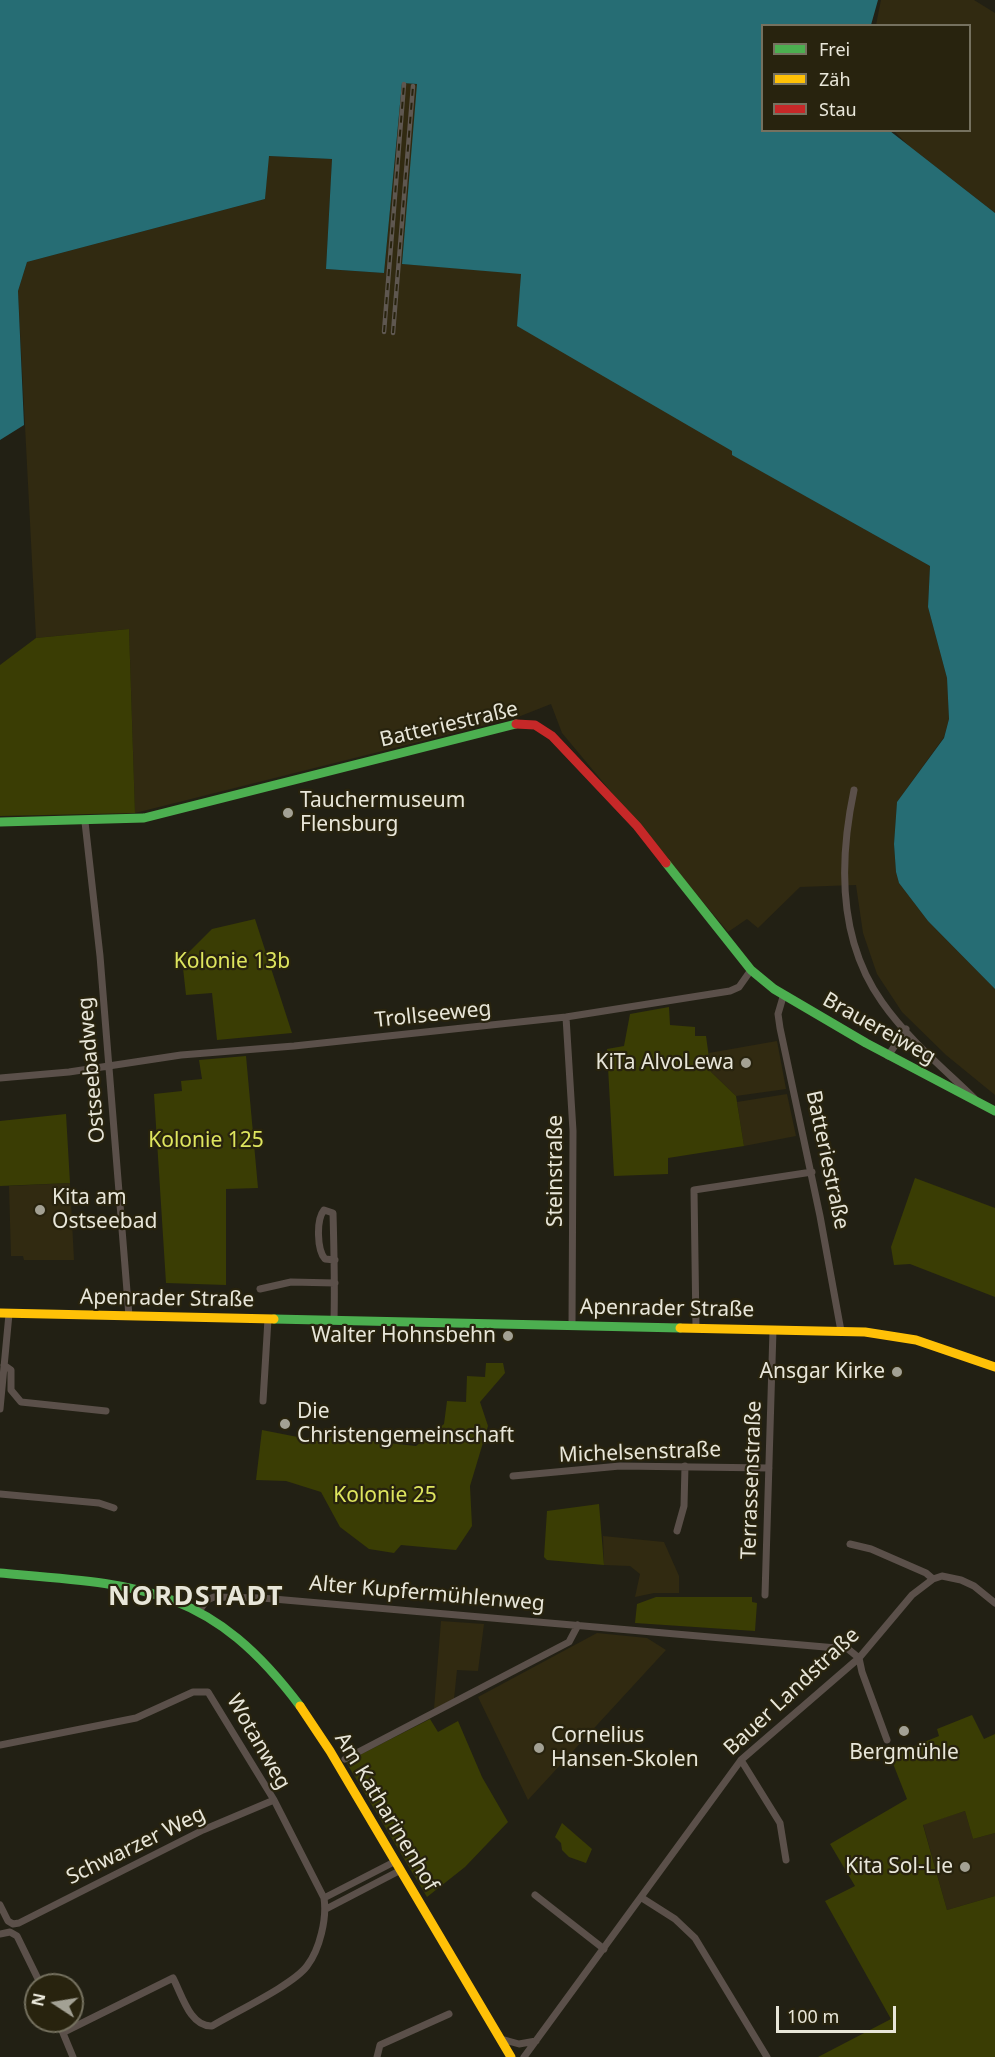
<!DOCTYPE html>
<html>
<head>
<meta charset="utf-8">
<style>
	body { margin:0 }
	#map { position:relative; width:995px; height:2057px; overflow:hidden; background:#222014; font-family:"Noto Sans",sans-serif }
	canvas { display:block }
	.legend { position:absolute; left:761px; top:24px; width:210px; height:108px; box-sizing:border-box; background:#28230e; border:2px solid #75715f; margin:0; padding:8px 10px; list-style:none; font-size:18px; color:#e8e6d9 }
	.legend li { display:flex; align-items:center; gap:12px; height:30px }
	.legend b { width:30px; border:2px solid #75715f }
	.north { position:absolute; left:24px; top:1973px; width:60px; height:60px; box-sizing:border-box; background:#28230e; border:2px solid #75715f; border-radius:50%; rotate:282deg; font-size:16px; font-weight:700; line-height:24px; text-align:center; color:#e8e6d9 }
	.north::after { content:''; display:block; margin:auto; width:21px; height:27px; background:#a3a194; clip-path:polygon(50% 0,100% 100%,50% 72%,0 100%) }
	.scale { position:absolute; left:776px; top:2006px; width:120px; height:27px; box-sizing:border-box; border:3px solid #e8e6d9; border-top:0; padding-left:8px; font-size:18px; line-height:21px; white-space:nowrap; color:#e8e6d9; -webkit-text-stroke:4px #28230e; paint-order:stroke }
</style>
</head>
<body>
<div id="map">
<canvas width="995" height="2057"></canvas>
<ul class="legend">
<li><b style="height:8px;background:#4caf50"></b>Frei</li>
<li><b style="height:8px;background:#ffc107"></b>Zäh</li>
<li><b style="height:8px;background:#c62828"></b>Stau</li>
</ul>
<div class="north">N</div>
<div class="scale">100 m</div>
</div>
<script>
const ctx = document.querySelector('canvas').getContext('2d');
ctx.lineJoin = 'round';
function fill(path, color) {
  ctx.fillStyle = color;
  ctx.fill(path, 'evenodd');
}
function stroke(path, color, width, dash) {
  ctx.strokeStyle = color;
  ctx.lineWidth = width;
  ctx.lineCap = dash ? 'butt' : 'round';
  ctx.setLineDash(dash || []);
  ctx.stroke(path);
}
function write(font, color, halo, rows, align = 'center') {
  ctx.font = font + ' "Noto Sans",sans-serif';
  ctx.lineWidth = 4.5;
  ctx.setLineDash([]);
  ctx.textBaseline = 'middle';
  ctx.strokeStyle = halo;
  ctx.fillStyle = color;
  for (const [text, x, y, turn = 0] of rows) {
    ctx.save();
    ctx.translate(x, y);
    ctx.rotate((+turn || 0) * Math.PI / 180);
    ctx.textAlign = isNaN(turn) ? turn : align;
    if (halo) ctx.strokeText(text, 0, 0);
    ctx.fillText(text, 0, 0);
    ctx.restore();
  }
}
fill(new Path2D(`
	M 881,0 L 974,0 L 995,13 L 995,213 L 909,146 L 894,131 L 970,130 L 970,26 L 876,25 Z
	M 402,83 L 418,84 L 402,264 L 521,273 L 518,326 L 681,419 L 733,451 L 733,455 L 930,566 L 928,607 L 947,678 L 949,719 L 944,737 L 897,802 L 894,844 L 896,872 L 899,883 L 928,921 L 995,989 L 995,1095 L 946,1055 L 902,1012 L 877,974 L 863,933 L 856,885 L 800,887 L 758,928 L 747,919 L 728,932 L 562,733 L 551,704 L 518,717 L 135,813 L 129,629 L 36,638 L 18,291 L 27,262 L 265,199 L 268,156 L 332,159 L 326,269 L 384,273 Z
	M 777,1041 L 786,1089 L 736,1096 L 711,1072 L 709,1053 Z
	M 787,1094 L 796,1136 L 744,1146 L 737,1102 Z
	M 70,1183 L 74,1260 L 24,1260 L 23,1256 L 11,1256 L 9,1186 Z
	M 603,1536 L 664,1542 L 679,1576 L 679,1593 L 654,1593 L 635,1597 L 640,1574 L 630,1566 L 604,1565 Z
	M 441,1621 L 484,1624 L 478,1671 L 457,1670 L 454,1699 L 434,1709 Z
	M 597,1633 L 647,1638 L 666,1650 L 528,1800 L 478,1697 Z
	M 965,1811 L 973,1839 L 995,1833 L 995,1896 L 947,1910 L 923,1824 Z`), '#312a11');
fill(new Path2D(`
	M 129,629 L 135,813 L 0,816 L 0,665 L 36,638 Z
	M 255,919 L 292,1033 L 217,1040 L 212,993 L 186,995 L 182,959 L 212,929 Z
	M 669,1007 L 670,1025 L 695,1027 L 695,1036 L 706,1036 L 711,1072 L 736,1096 L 744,1146 L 668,1158 L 668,1174 L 614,1176 L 607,1049 L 624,1046 L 630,1014 Z
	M 246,1056 L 258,1188 L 226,1189 L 226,1285 L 166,1283 L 154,1094 L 182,1091 L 181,1081 L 202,1079 L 199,1060 Z
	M 66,1114 L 70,1183 L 0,1186 L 0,1121 Z
	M 915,1178 L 995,1208 L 995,1297 L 910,1264 L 894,1265 L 891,1247 Z
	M 486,1363 L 503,1363 L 505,1373 L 480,1402 L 488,1426 L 470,1486 L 472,1526 L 456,1550 L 401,1545 L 394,1553 L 369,1549 L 340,1527 L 321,1492 L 286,1481 L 256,1480 L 262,1430 L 323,1442 L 324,1436 L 416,1446 L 444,1424 L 447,1401 L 466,1402 L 467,1376 L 485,1377 Z
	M 599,1504 L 604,1565 L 547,1560 L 544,1557 L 547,1511 Z
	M 656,1597 L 752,1597 L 752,1602 L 757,1603 L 755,1631 L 635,1623 L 637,1604 Z
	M 972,1715 L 984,1739 L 995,1734 L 995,1833 L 973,1839 L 965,1811 L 923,1825 L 947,1910 L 995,1896 L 995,2057 L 818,2057 L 891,2019 L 825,1901 L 855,1886 L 830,1844 L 907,1799 L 890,1756 L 939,1736 L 937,1729 Z
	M 430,1719 L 438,1732 L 458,1721 L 482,1777 L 508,1822 L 465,1867 L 427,1897 L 346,1762 Z
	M 562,1823 L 592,1849 L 586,1863 L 569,1857 L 562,1850 L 561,1843 L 555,1837 Z`), '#3a3d04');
fill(new Path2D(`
	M 0,0 L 878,0 L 871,25 L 762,26 L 762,130 L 890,131 L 995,213 L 995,989 L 928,921 L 899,883 L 896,872 L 894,844 L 897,802 L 944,738 L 949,719 L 947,678 L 928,607 L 930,566 L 732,455 L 732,451 L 517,326 L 521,274 L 402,264 L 417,84 L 402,83 L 384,273 L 326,269 L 332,159 L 269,156 L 265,199 L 27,262 L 18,291 L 24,425 L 0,440 Z`), '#266d74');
stroke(new Path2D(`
	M 854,790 C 839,861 838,940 882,1002 C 907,1038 943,1068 974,1098
	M 85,822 L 100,956 L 129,1316
	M 783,997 L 778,1014 L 780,1028 L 820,1216 L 841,1331
	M 566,1017 L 573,1131 L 572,1325
	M 888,1056 L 906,1029
	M 0,1078 L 69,1072 L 181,1055 L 294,1046 L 566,1017 L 730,991 L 739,987 L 751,970
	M 260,1289 L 291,1282 L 335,1283
	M 334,1320 C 335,1285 334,1249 333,1213 L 324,1210 C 316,1220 317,1250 325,1259 L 335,1260
	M 696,1328 L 694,1190 L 812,1172
	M 4,1365 L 11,1370 L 11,1390 L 21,1402 L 106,1411
	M 263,1401 L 268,1319
	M 0,1409 L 9,1314
	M 513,1476 L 620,1466 L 769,1468
	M 0,1494 L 99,1503 L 114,1508
	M 677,1531 L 684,1506 L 685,1466
	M 850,1544 L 871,1549 L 926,1573 L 933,1579
	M 765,1595 L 773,1330
	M 199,1611 L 207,1600 L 214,1597 L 262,1598 L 848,1649 L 859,1658
	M 859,1658 L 862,1672 L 887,1740
	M 0,1745 L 136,1718 L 193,1692 L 208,1692 L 274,1800 L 324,1898 C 327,1918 320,1949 307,1966 C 293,1985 235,2012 212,2026 C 190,2027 182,1995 173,1978 L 64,2032
	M 345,1759 L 569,1642 L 578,1625
	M 741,1760 L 780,1823 L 786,1860
	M 535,1895 L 604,1949
	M 324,1898 L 394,1862
	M 642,1898 L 675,1919 L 695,1938 L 767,2057
	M 0,1905 L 8,1921 L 13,1924 L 19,1923 L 203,1830 L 274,1800
	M 326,1909 L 399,1871
	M 0,1934 L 10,1932 L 17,1936 L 41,1985
	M 58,2021 L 73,2057
	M 501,2039 L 519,2044 L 536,2041
	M 377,2057 L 380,2045 L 449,2014
	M 524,2057 L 741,1760 L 859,1658 L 912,1595 L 933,1579 L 942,1576 L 961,1580 L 974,1586 L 995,1603`), '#5b504a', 7);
stroke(new Path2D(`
	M 0,822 L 144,818 L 516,724
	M 666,863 L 751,970 L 774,989 L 866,1043 L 995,1111
	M 274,1319 L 680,1328
	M 0,1573 C 140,1585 209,1585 300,1706`), '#4caf50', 9);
stroke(new Path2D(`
	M 0,1313 L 274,1319
	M 680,1328 L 865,1332 L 916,1340 L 995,1367
	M 300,1706 L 330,1751 L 511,2057`), '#ffc107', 9);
stroke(new Path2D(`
	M 516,724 L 535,725 L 552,736 L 637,826 L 666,863`), '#c62828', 9);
const rail = new Path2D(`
	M 384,332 L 404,84
	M 393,333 L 413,86`);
stroke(rail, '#5e5750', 4.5);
stroke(rail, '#28230e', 2, [7]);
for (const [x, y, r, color] of [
	[288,813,6,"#a3a194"],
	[746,1063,6,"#a3a194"],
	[40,1210,6,"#a3a194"],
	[508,1336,6,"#a3a194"],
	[897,1372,6,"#a3a194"],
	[285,1424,6,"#a3a194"],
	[904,1731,6,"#a3a194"],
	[539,1748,6,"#a3a194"],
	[965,1867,6,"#a3a194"]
]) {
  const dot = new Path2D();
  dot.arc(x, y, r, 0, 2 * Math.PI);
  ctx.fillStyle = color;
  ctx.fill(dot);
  stroke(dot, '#28230e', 2);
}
write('21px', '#e8e6d9', '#28230e', [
	["Batteriestraße",449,725,-13],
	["Trollseeweg",433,1015,-6],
	["Brauereiweg",879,1029,29],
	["Ostseebadweg",92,1070,-95],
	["Batteriestraße",827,1160,78],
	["Steinstraße",556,1171,-90],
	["Apenrader Straße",167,1299,1],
	["Apenrader Straße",667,1309,1],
	["Michelsenstraße",640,1453,-2],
	["Terrassenstraße",752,1480,-88],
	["Alter Kupfermühlenweg",427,1594,5],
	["Bauer Landstraße",792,1692,-43],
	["Wotanweg",258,1742,60],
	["Am Katharinenhof",386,1812,59],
	["Schwarzer Weg",136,1846,-26]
]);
write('21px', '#e8e6d9', '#28230e', [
	["Tauchermuseum",300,801],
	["Flensburg",300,825],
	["KiTa AlvoLewa",734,1063,"right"],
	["Kita am",52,1198],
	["Ostseebad",52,1222],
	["Walter Hohnsbehn",496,1336,"right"],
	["Ansgar Kirke",885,1372,"right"],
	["Die",297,1412],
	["Christengemeinschaft",297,1436],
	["Cornelius",551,1736],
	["Hansen-Skolen",551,1760],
	["Bergmühle",904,1753,"center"],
	["Kita Sol-Lie",953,1867,"right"]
], 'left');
write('21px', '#dee55e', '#28230e', [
	["Kolonie 13b",232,962],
	["Kolonie 125",206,1141],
	["Kolonie 25",385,1496]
]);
ctx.letterSpacing = '1.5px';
write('bold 27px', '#e8e6d9', '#28230e', [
	["NORDSTADT",196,1597]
]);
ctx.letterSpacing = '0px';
</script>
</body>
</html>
